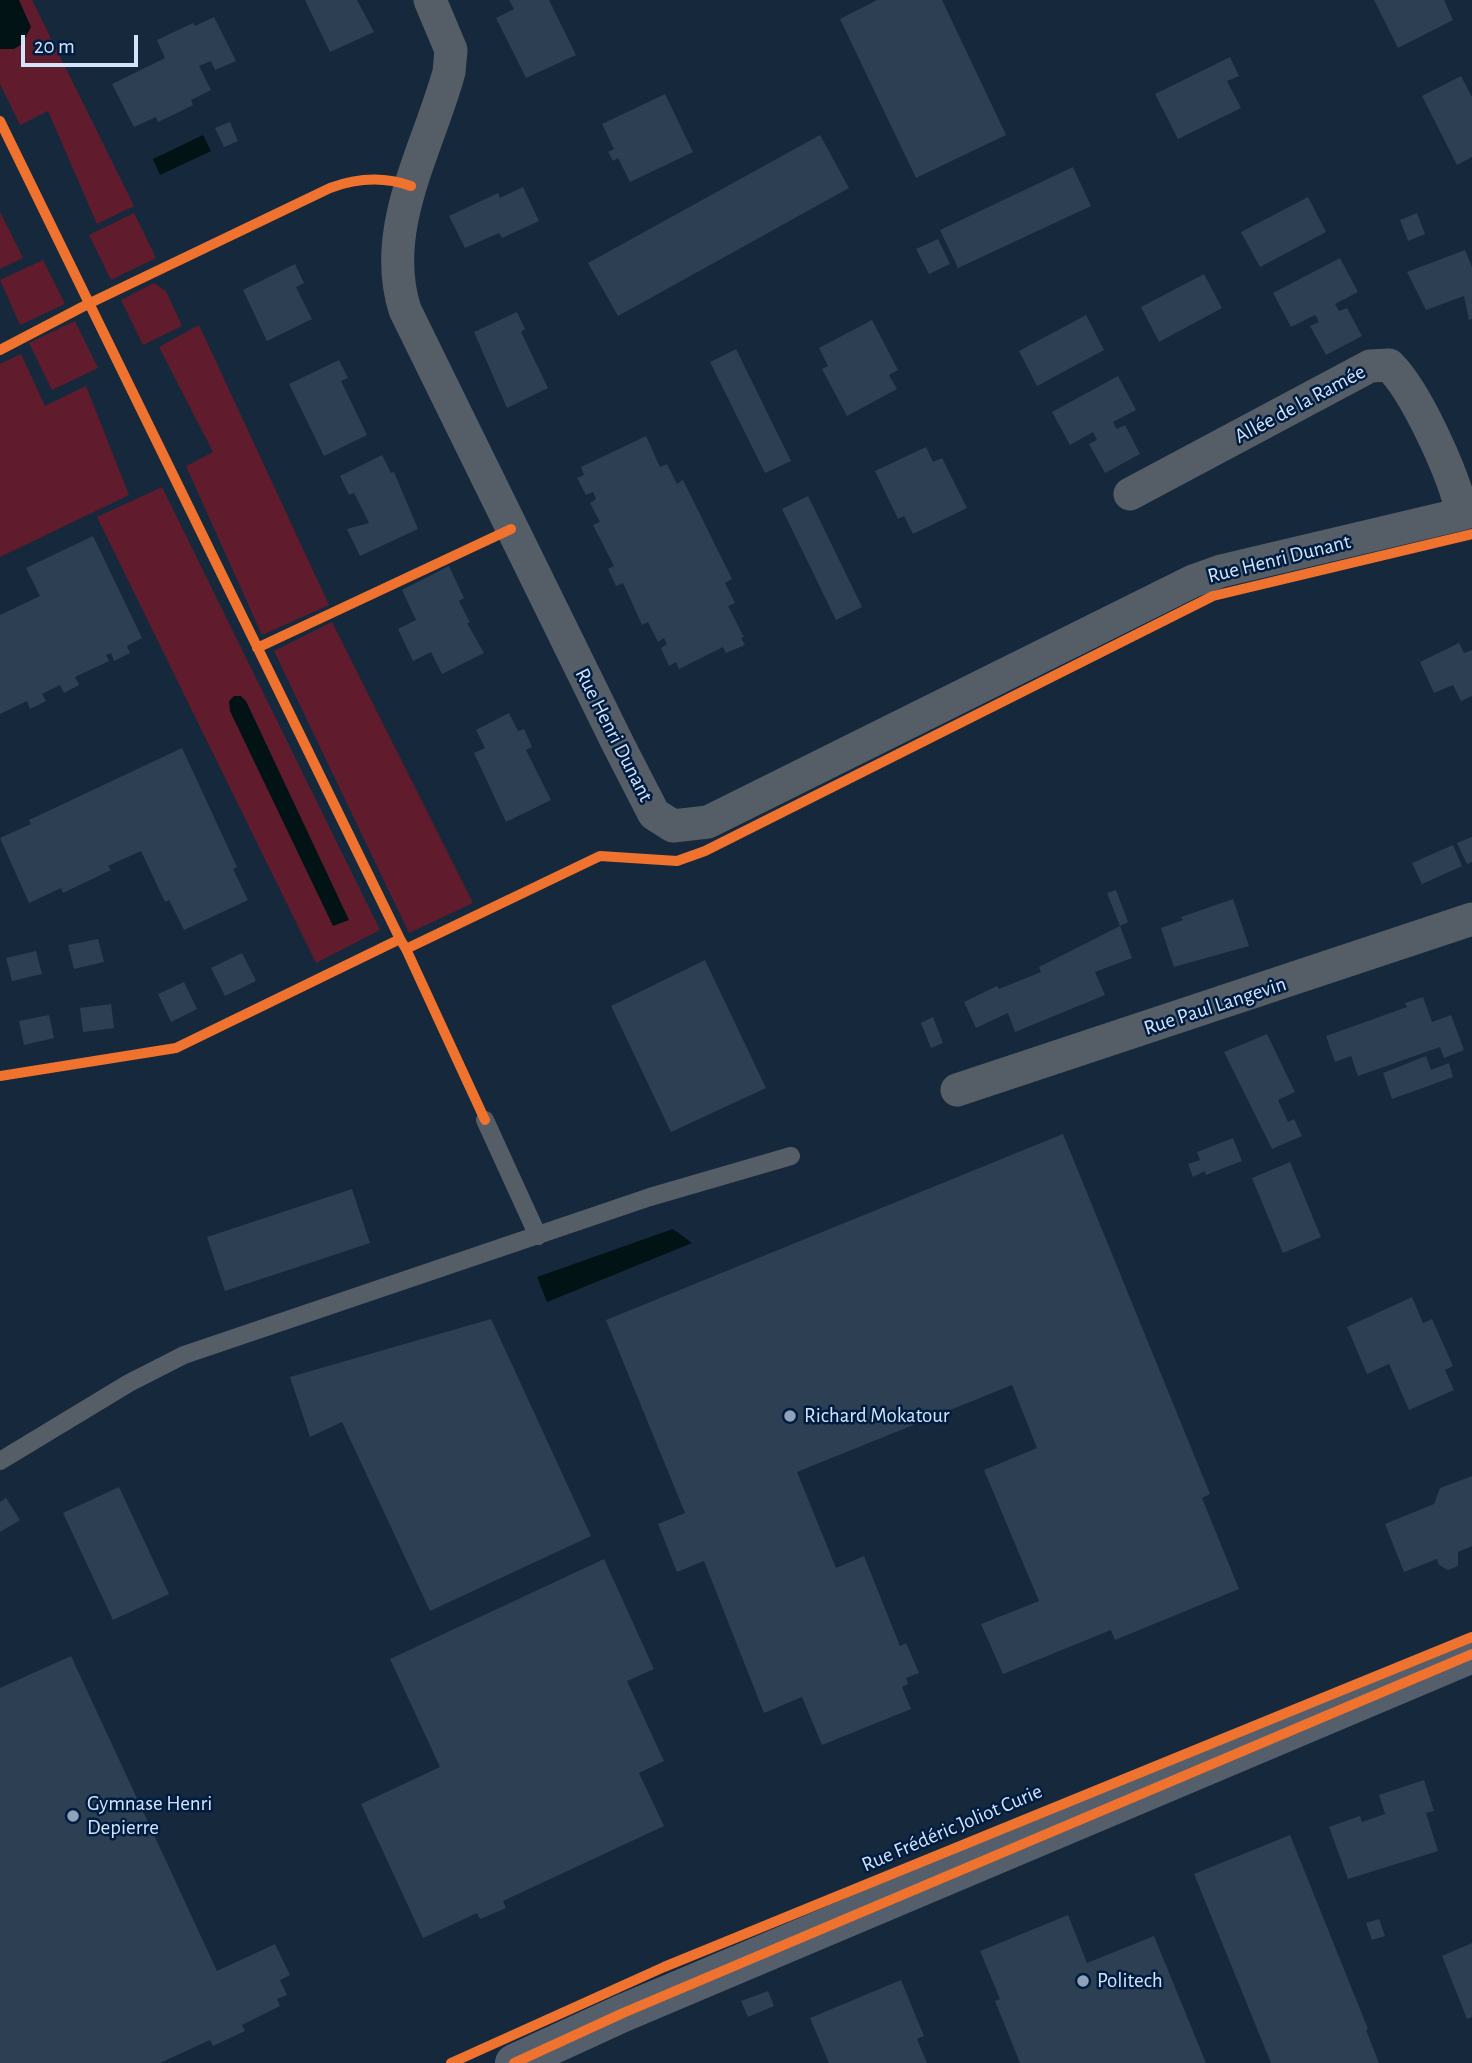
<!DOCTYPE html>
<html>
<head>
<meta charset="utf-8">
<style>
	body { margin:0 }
	#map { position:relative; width:1472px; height:2063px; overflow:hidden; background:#16283c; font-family:"Alegreya Sans",sans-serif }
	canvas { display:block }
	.scale { position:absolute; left:21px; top:35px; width:117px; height:32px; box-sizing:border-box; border:4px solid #d2e4fc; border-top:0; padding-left:9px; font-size:21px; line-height:24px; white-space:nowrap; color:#d2e4fc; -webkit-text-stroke:5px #001d40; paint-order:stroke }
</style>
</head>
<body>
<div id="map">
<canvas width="1472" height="2063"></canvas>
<div class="scale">20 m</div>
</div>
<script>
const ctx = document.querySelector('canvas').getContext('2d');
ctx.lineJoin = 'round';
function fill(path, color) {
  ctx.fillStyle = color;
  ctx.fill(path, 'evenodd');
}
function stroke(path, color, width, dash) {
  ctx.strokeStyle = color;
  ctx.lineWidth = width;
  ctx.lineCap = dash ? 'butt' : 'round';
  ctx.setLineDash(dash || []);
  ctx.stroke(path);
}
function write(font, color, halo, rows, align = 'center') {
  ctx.font = font + ' "Alegreya Sans",sans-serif';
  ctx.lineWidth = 5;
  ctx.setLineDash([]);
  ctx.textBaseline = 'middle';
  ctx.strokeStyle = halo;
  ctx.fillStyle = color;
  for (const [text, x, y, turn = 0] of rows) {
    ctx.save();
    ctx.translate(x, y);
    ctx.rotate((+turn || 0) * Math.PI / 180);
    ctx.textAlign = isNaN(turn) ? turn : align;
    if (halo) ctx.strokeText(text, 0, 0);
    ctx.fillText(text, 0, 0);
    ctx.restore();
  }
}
fill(new Path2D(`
	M 0,0 L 32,0 L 134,206 L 97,224 L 48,111 L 20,125 L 0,84 Z
	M 0,212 L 23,258 L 0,269 Z
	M 134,213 L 156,258 L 111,280 L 89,235 Z
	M 43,260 L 65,304 L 20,325 L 0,280 Z
	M 154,283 L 166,291 L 182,326 L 143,345 L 121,300 Z
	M 75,321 L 98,368 L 52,390 L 29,343 Z
	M 199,325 L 329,605 L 262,635 L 186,466 L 213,452 L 159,347 Z
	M 21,354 L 45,406 L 86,386 L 129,495 L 0,557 L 0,364 Z
	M 162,487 L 380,930 L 316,963 L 97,517 Z
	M 332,622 L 473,903 L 409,933 L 274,651 Z`), '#601c2c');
fill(new Path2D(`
	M 0,0 L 19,0 L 31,27 L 22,44 L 14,49 L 0,49 Z
	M 203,135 L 211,151 L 160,175 L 153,159 Z
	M 234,696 L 241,696 L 246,701 L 349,920 L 333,926 L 230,711 L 229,701 Z
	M 673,1229 L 692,1243 L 547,1302 L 537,1277 Z`), '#021315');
fill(new Path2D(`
	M 305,0 L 357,0 L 374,32 L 330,52 Z
	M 509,0 L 549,0 L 576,55 L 526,78 L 496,18 L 514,9 Z
	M 877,0 L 942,0 L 1006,135 L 916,178 L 840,19 Z
	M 1374,0 L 1444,0 L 1453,20 L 1398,48 Z
	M 214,17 L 236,61 L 215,70 L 211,61 L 199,66 L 211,90 L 191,100 L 193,105 L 173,115 L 158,122 L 156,117 L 134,127 L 112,84 L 165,58 L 157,40 L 193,23 L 195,26 Z
	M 1230,57 L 1239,76 L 1227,81 L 1241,108 L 1178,139 L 1155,94 Z
	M 1461,76 L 1472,97 L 1472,157 L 1457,165 L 1422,96 Z
	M 665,94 L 693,152 L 630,182 L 618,158 L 613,161 L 608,152 L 614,149 L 602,124 Z
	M 230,122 L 238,141 L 224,147 L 215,128 Z
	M 820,135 L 849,188 L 618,316 L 588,263 Z
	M 1073,167 L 1091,206 L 958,268 L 940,230 Z
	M 523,187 L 539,221 L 502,238 L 499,233 L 465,248 L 449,216 L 498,193 L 500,198 Z
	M 1308,197 L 1326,232 L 1260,267 L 1241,232 Z
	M 1417,213 L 1425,234 L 1408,241 L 1400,220 Z
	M 938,239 L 950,264 L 929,274 L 916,249 Z
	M 1465,250 L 1472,267 L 1472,319 L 1469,320 L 1464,296 L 1426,310 L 1407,272 Z
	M 1340,258 L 1358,292 L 1335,304 L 1339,311 L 1347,308 L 1362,336 L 1326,355 L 1310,326 L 1319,322 L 1315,315 L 1291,327 L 1273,293 Z
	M 295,264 L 304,283 L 296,287 L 312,319 L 267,341 L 243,290 Z
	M 1204,274 L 1222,308 L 1159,342 L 1141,307 Z
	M 517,312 L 525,329 L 521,332 L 548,388 L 507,408 L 474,332 Z
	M 1086,315 L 1104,350 L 1037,386 L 1019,351 Z
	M 872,320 L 898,370 L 889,375 L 897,389 L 847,416 L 822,369 L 828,366 L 819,348 Z
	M 736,349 L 791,461 L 765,473 L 710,362 Z
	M 339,360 L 348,378 L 341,381 L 367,435 L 324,456 L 289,384 Z
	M 1118,376 L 1136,410 L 1113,422 L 1117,429 L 1125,425 L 1140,454 L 1105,473 L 1089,444 L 1097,440 L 1093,432 L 1070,445 L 1052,412 Z
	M 646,436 L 660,467 L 667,464 L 677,484 L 683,480 L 732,579 L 725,583 L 735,603 L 728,606 L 744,637 L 741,638 L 745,645 L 726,653 L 723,647 L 679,669 L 676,662 L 669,666 L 661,648 L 667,644 L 664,638 L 658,642 L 648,622 L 642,625 L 623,583 L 616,586 L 608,569 L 614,566 L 593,525 L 600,522 L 590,503 L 596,499 L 593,492 L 586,495 L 577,478 L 584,475 L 581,467 Z
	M 926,447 L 933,462 L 942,458 L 967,508 L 913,534 L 904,516 L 898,519 L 875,471 Z
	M 382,455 L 391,473 L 394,472 L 418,529 L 360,556 L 347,529 L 369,523 L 354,493 L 349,495 L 340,476 Z
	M 808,496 L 862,607 L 836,620 L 782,509 Z
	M 93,536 L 142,638 L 127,646 L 130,653 L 114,661 L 111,653 L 106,655 L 109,661 L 75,677 L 79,685 L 64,693 L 60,685 L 42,694 L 46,701 L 30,709 L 27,701 L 0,714 L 0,615 L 40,596 L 26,568 Z
	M 449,566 L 464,598 L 459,601 L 470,623 L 467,623 L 484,653 L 442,674 L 431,652 L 413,661 L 398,629 L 416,620 L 402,590 Z
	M 1459,643 L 1464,653 L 1472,650 L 1472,696 L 1461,701 L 1453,685 L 1434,693 L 1420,662 Z
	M 509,713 L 518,731 L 524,729 L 532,747 L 526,750 L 551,800 L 506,822 L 474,753 L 485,748 L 476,730 Z
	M 182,748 L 237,867 L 233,869 L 248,900 L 184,930 L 169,900 L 165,902 L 141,851 L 108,866 L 111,870 L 63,893 L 61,888 L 29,903 L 0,838 L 31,824 L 29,820 Z
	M 1472,837 L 1472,862 L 1467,864 L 1457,843 Z
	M 1453,845 L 1462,866 L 1422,884 L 1412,863 Z
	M 1116,890 L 1128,922 L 1120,926 L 1107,893 Z
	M 1233,899 L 1249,946 L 1174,967 L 1161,928 L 1183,920 L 1181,917 Z
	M 1120,926 L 1132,958 L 1095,972 L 1105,995 L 1015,1032 L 1008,1013 L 976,1028 L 964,1002 L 997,986 L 999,989 L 1041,972 L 1039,967 Z
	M 98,939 L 104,962 L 74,969 L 68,945 Z
	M 36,951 L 42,974 L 12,981 L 6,958 Z
	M 242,953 L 256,981 L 225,996 L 211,968 Z
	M 705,960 L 766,1088 L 671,1132 L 611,1006 Z
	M 184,982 L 197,1009 L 171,1022 L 158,994 Z
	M 1423,997 L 1432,1022 L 1451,1015 L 1464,1050 L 1444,1058 L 1440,1047 L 1358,1076 L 1351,1056 L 1335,1062 L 1326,1036 L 1407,1007 L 1405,1003 Z
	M 111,1004 L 114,1028 L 83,1032 L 80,1008 Z
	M 49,1015 L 54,1038 L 24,1045 L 19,1021 Z
	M 933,1017 L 943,1043 L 931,1048 L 921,1023 Z
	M 1267,1034 L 1295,1092 L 1278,1100 L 1288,1122 L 1294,1119 L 1302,1136 L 1272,1149 L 1224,1052 Z
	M 1426,1056 L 1431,1070 L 1449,1063 L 1453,1077 L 1392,1099 L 1383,1073 Z
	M 1063,1134 L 1210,1494 L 1202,1498 L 1239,1589 L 1115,1640 L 1111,1630 L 1003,1674 L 981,1624 L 1039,1601 L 984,1470 L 1037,1448 L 1012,1385 L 797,1472 L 836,1568 L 864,1556 L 900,1646 L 906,1643 L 919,1673 L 906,1678 L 908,1684 L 902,1687 L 911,1709 L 822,1745 L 802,1697 L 764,1713 L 704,1561 L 677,1572 L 658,1524 L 685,1513 L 606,1320 Z
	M 1233,1138 L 1242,1161 L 1206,1175 L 1205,1171 L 1193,1177 L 1188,1164 L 1200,1160 L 1197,1152 Z
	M 1290,1162 L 1321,1237 L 1283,1253 L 1252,1178 Z
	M 352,1189 L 370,1243 L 225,1291 L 207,1237 Z
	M 1412,1297 L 1423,1323 L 1432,1319 L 1453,1366 L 1445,1370 L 1454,1390 L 1409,1410 L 1389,1364 L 1367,1374 L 1347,1327 Z
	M 491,1319 L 591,1536 L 430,1611 L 342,1422 L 310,1437 L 290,1377 Z
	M 1472,1476 L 1472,1546 L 1458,1552 L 1458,1566 L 1448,1570 L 1439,1565 L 1437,1559 L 1404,1572 L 1385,1524 L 1434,1504 L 1440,1488 Z
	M 119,1487 L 169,1594 L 113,1620 L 63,1513 Z
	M 6,1498 L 20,1520 L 0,1532 L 0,1502 Z
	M 604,1559 L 654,1669 L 627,1681 L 664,1761 L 639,1773 L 664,1826 L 503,1901 L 506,1908 L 480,1919 L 477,1913 L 423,1938 L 361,1804 L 440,1767 L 390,1659 Z
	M 71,1656 L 217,1971 L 275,1944 L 290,1975 L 280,1980 L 287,1995 L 277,1999 L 280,2006 L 242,2025 L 245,2031 L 213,2046 L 210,2040 L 160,2063 L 0,2063 L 0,1688 Z
	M 1424,1780 L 1434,1811 L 1426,1813 L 1438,1851 L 1348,1879 L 1329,1827 L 1360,1816 L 1362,1822 L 1385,1814 L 1379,1795 Z
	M 1290,1835 L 1368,2029 L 1366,2030 L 1379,2063 L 1271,2063 L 1194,1874 Z
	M 1068,1915 L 1087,1963 L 1154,1936 L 1206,2063 L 1020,2063 L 995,2001 L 1000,1999 L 980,1951 Z
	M 1379,1919 L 1385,1936 L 1372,1940 L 1366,1923 Z
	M 1472,1943 L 1472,2017 L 1467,2019 L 1442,1956 Z
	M 901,1980 L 924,2036 L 917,2039 L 927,2063 L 829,2063 L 810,2018 Z
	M 768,1991 L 774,2006 L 748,2017 L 741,2001 Z`), '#2d3f52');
stroke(new Path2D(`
	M 485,1120 L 538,1236
	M 0,1461 L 129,1383 L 184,1355 L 650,1197 L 791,1156`), '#555e67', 18);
stroke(new Path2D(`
	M 430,0 L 451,50 L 449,72 C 428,149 379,229 405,310 L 618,744 L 654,814 L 673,826 L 708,822 L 1193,581 L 1221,571 L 1462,514
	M 1130,494 L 1370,366 L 1389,365 C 1416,391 1455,477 1462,514 L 1472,511
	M 957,1090 L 1472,919`), '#555e67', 33);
stroke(new Path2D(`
	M 514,2063 L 623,2013 L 1472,1654`), '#555f6c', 38);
stroke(new Path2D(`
	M 0,121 L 400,939
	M 0,350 L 88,304 L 330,188 C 357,178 383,176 411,186
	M 257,648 L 511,529
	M 406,949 L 485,1120
	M 0,1076 L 176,1048 L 400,939 L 406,949 L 600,856 L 677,861 L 705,851 L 1213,596 L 1472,534
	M 451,2063 L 664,1967 L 1472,1637
	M 514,2063 L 623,2013 L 1472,1654`), '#ef722f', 10);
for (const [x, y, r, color] of [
	[790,1416,7,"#90a2b9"],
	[73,1816,7,"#90a2b9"],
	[1083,1981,7,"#90a2b9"]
]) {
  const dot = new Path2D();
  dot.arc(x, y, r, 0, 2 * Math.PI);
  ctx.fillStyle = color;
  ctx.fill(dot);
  stroke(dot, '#001d40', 2.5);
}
write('21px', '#d2e4fc', '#001d40', [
	["Allée de la Ramée",1300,404,-28],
	["Rue Henri Dunant",1279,559,-14],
	["Rue Henri Dunant",614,735,63],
	["Rue Paul Langevin",1215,1006,-18],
	["Rue Frédéric Joliot Curie",952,1828,-23]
]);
write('21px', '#d2e4fc', '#001d40', [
	["Richard Mokatour",804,1416],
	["Gymnase Henri",87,1804],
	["Depierre",87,1828],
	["Politech",1097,1981]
], 'left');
</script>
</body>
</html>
